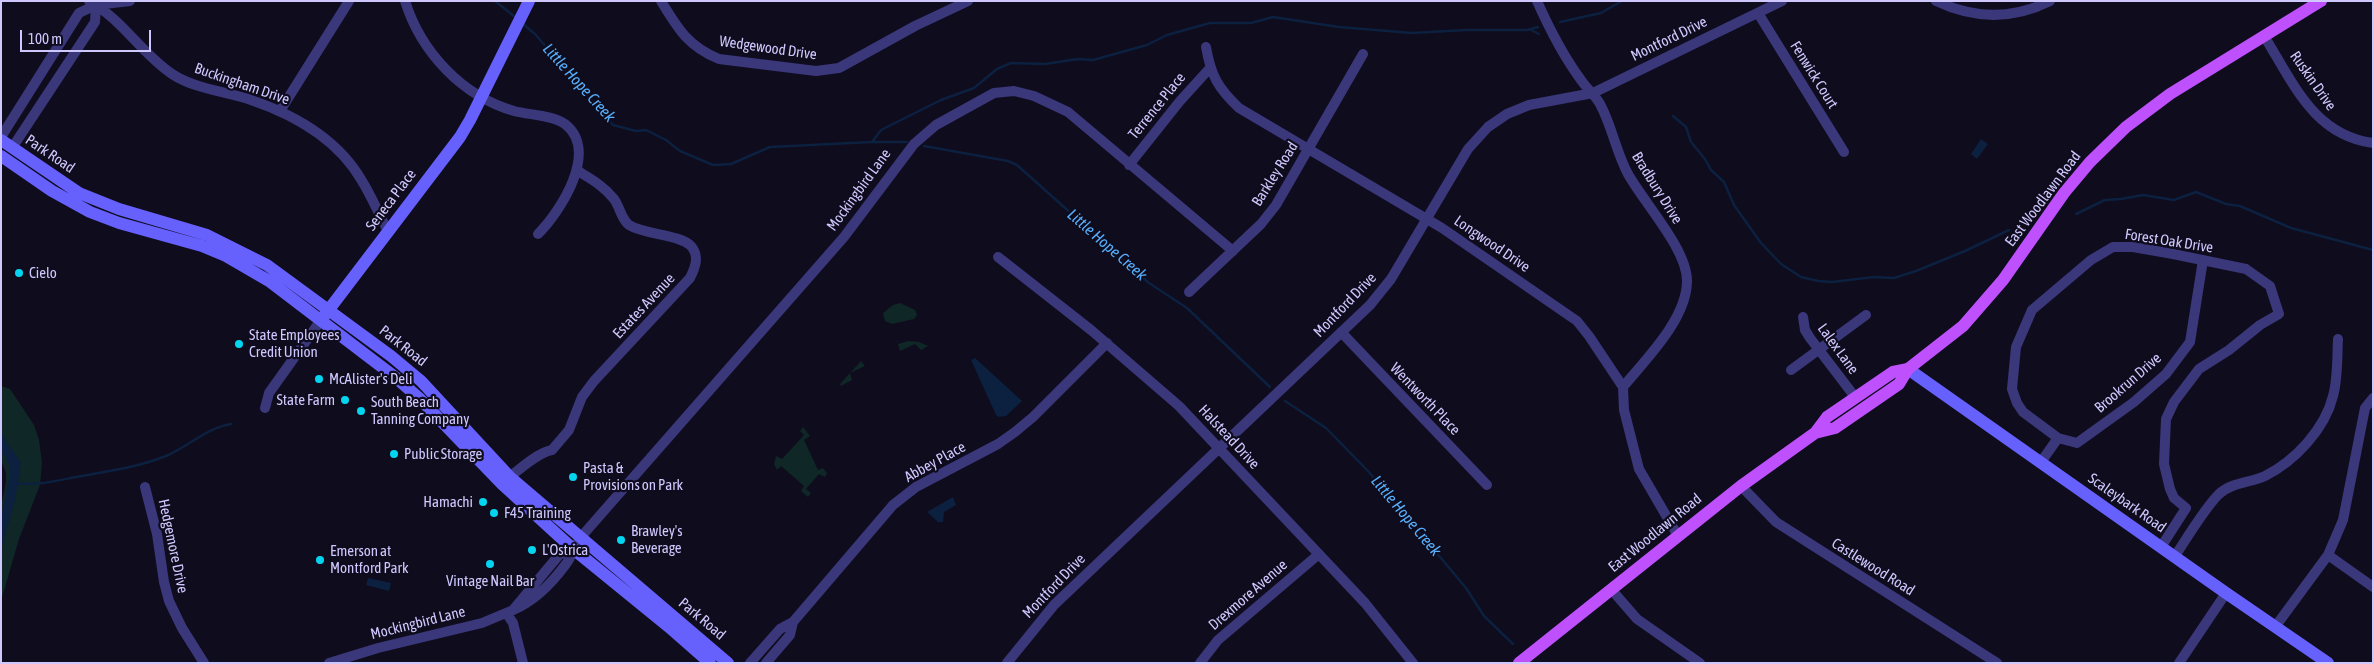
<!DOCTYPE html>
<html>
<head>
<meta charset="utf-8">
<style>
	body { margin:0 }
	#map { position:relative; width:2374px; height:664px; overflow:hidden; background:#0f0c1d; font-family:"Asap Condensed",sans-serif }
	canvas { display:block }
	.frame { position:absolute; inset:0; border:2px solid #cfc8fe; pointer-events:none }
	.scale { position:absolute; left:20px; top:30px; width:131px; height:22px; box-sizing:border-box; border:2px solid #cfc8fe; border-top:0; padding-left:6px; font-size:15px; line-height:18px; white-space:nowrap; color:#cfc8fe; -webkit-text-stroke:4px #0f0c1d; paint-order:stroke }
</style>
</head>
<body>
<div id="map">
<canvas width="2374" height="664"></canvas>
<div class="frame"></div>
<div class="scale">100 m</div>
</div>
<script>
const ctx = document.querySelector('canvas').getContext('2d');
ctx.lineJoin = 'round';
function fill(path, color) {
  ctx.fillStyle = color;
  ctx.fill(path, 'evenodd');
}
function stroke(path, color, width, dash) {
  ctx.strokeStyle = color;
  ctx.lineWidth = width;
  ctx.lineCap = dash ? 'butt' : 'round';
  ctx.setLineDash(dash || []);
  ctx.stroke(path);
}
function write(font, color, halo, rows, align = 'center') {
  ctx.font = font + ' "Asap Condensed",sans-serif';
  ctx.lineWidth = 4.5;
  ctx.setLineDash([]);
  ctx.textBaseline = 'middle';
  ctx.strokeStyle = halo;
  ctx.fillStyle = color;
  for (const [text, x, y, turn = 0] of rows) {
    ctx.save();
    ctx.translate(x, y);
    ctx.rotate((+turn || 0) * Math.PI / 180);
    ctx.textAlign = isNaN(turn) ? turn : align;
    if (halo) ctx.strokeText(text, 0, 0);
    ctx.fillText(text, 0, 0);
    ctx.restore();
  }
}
fill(new Path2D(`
	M 900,303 L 915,310 L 917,315 L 914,319 L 892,324 L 885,321 L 883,313 L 893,305 Z
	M 908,341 L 919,342 L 928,346 L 921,350 L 915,344 L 900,351 L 898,344 Z
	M 861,361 L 865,366 L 850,373 L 852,380 L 841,386 L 840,384 Z
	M 1,386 L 10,389 L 34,425 L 39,440 L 42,463 L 40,485 L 19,539 L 1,601 L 1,507 L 6,481 L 6,473 L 1,460 Z
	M 803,427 L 810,436 L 804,440 L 818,470 L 823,468 L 827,473 L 825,477 L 819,474 L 806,489 L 811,493 L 808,497 L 801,491 L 804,486 L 781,466 L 777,470 L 774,464 L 776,456 L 782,459 L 804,435 L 800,431 Z`), '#0f2726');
fill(new Path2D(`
	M 1981,139 L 1988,144 L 1977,159 L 1971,154 Z
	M 975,358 L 1022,401 L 1006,416 L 999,417 L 996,415 L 971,360 Z
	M 1,434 L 21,463 L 15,500 L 1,549 L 1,518 L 10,474 L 9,464 L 1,449 Z
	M 953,497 L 956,505 L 944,512 L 943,522 L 938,522 L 927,512 Z
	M 368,578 L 391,583 L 389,591 L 366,585 Z`), '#0c2040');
stroke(new Path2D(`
	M 495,1 L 515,17
	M 1560,22 L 1601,13 L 1622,1
	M 523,24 L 535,34 L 613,125 L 636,131 L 646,130 L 666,140 L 680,151 L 713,165 L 731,164 L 770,147 L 872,142 L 907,142
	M 1531,30 L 1539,34
	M 1673,116 L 1686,127 L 1691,142 L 1705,159 L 1711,170 L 1724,182 L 1734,205 L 1761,243 L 1781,264 L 1801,277 L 1818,281 L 1832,282 L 1874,277 L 1894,278 L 1916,271 L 1965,251 L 2009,230
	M 872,142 L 881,130 L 941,100 L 974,88 L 997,69 L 1011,63 L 1045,64 L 1078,59 L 1093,60 L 1147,45 L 1167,35 L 1210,23 L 1251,23 L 1273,17 L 1339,27 L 1412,33 L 1466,30 L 1527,30 L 1538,27
	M 924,146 L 1008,161 L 1017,165 L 1149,283 L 1187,308 L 1270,387
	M 2076,214 L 2105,200 L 2121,199 L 2143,195 L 2174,200 L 2196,192 L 2226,204 L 2240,206 L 2291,228 L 2373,250
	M 1285,401 L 1326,428 L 1368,471 L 1466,588 L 1484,616 L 1513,644
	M 15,483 C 37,486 55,481 76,477 C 107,471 136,468 166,456 C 188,447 206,428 231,424`), '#0c2040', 2.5);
stroke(new Path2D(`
	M 89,1 C 122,19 141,53 172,74 C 195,89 224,91 251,100 C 295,115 338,139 362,181 C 372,197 379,215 388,231
	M 405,1 C 421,52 462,96 514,111 C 529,115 553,115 565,124 C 600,151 560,212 538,234
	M 661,1 C 678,29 688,46 719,59 L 816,71 L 839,68 L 915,26 L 968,1
	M 1537,1 C 1549,28 1564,57 1581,80 C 1587,89 1595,95 1600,104 C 1612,126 1616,152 1628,174 C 1644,203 1688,250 1687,282 C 1686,320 1646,359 1623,387
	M 1936,1 C 1974,19 2012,20 2050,1
	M 97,2 L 96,5 L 130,1
	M 1758,13 L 1844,152
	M 2264,36 C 2293,82 2313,135 2373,143
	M 1206,47 C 1211,76 1218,88 1239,108 L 1442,228 L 1577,321 L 1589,336 L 1623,387 L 1624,410 L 1639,469 L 1678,536
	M 280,111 L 349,1
	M 1,137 L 79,13 L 96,5 L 95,22 L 12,148
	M 1129,165 L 1180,101 L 1210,68
	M 998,257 L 1091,330 L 1179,406 L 1365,603 L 1413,663
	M 1189,292 L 1261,224 L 1276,205 L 1363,54
	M 1803,317 L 1805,330 L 1810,338 L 1855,397
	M 1341,332 L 1487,485
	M 1791,370 L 1866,315
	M 265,408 L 269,393 L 321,320
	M 2058,438 L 2023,412 L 2017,403 L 2012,389 L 2016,347 L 2032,310 L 2091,260 L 2113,247 L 2133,247 L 2173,254 L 2246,269 L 2270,286 L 2279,314 L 2260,325 L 2229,350 L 2199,369 L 2174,402 L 2166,419 L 2164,464 L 2170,489 L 2174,498 L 2186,508 L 2161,547
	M 2041,462 L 2058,438 L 2077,443 L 2134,402 L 2166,374 L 2190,342 L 2203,260
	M 505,481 C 516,472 538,452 552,450 L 569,430 L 582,397 L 594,381 L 690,278 C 695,268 700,256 691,246 C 679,234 645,235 629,225 C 621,219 620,207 614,199 C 604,186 591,179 578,171
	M 1741,486 L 1776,522 L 1997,663
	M 145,487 L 157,534 L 164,582 L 169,601 L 182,628 L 204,663
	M 572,548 L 559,555 L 513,610 C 535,601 552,583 566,564 C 573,555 574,546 581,537 L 844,237 L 914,144 L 936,125 L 994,93 L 1014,91 L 1034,96 L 1068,112 L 1233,251
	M 2328,555 L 2373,587
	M 2175,556 C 2187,538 2204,509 2219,494 C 2232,482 2250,483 2265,476 C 2295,461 2325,429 2333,396 C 2338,379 2337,357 2338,339
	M 1611,589 L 1637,619 L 1700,663
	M 507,614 L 513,623 L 523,663
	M 793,622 L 893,505 L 916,487 L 998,444 L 1015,432 L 1033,417 L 1107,343
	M 2275,627 L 2328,555 L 2343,520 L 2365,408 L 2373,398
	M 329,663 L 378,648 L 482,623 L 513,610
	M 750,663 L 780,629 L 793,622 L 790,635 L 766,663
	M 1007,663 L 1054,605 L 1370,305 L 1391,279 L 1468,149 L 1488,127 L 1507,114 L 1529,105 L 1593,93 L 1782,1
	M 1200,663 L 1218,640 L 1319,554
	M 2179,663 L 2226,593`), '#3a377b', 10);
stroke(new Path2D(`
	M 1,140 L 79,193 L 119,209 L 207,235 L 267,265 L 391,356 L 421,381 L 510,477 L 728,663
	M 1,156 L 52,191 L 90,212 L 119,223 L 202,246 L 226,256 L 269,281 L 395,377 L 419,398 L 502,484 L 572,548 L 669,627 L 710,663
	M 324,316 L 460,137 L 470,120 L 529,1
	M 1908,369 L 2226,593 L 2328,663`), '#6660fd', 12);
stroke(new Path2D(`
	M 1815,433 L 1835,428 L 1899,384 L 1908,369
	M 1519,663 L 1741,486 L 1815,433 L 1827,417 L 1893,372 L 1908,369 L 1963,326 L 2003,280 L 2064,193 L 2090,162 L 2126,127 L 2170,94 L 2321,1`), '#be51fd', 12);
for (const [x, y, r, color] of [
	[19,273,5,"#03d5f0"],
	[239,344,5,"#03d5f0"],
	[319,379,5,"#03d5f0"],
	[345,400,5,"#03d5f0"],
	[361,411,5,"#03d5f0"],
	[394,454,5,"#03d5f0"],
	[573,477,5,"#03d5f0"],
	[483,502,5,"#03d5f0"],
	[494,513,5,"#03d5f0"],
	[621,540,5,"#03d5f0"],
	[532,550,5,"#03d5f0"],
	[320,560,5,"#03d5f0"],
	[490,564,5,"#03d5f0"]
]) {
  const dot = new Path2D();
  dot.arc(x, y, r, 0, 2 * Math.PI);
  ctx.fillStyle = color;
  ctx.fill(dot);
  stroke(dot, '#0f0c1d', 2);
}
write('15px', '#cfc8fe', '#0f0c1d', [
	["Montford Drive",1669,39,-26],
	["Wedgewood Drive",768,48,8],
	["Fenwick Court",1814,75,58],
	["Ruskin Drive",2313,81,55],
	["Buckingham Drive",242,84,19],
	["Terrence Place",1157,106,-51],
	["Park Road",50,154,34],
	["Barkley Road",1275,174,-58],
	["Bradbury Drive",1657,188,58],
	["Mockingbird Lane",859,190,-54],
	["East Woodlawn Road",2043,199,-53],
	["Seneca Place",391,200,-53],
	["Forest Oak Drive",2169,241,9],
	["Longwood Drive",1492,244,34],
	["Montford Drive",1345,305,-46],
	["Estates Avenue",644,306,-47],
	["Park Road",403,346,38],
	["Lalex Lane",1838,349,54],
	["Brookrun Drive",2128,383,-41],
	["Wentworth Place",1425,399,46],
	["Halstead Drive",1229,437,47],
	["Abbey Place",935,462,-29],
	["Scaleybark Road",2127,503,35],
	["East Woodlawn Road",1655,533,-39],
	["Hedgemore Drive",173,546,78],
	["Castlewood Road",1873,567,32],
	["Montford Drive",1054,586,-46],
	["Drexmore Avenue",1248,595,-41],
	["Park Road",702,619,40],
	["Mockingbird Lane",418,623,-14]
]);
write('15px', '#cfc8fe', '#0f0c1d', [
	["Cielo",29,273],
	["State Employees",249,335],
	["Credit Union",249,352],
	["McAlister's Deli",329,379],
	["State Farm",335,400,"right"],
	["South Beach",371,402],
	["Tanning Company",371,419],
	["Public Storage",404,454],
	["Pasta &",583,468],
	["Provisions on Park",583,485],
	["Hamachi",473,502,"right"],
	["F45 Training",504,513],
	["Brawley's",631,531],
	["Beverage",631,548],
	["L'Ostrica",542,550],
	["Emerson at",330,551],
	["Montford Park",330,568],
	["Vintage Nail Bar",490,581,"center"]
], 'left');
write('italic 16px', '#57affd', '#0f0c1d', [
	["Little Hope Creek",579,83,48],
	["Little Hope Creek",1107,245,41],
	["Little Hope Creek",1406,516,50]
]);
</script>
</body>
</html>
